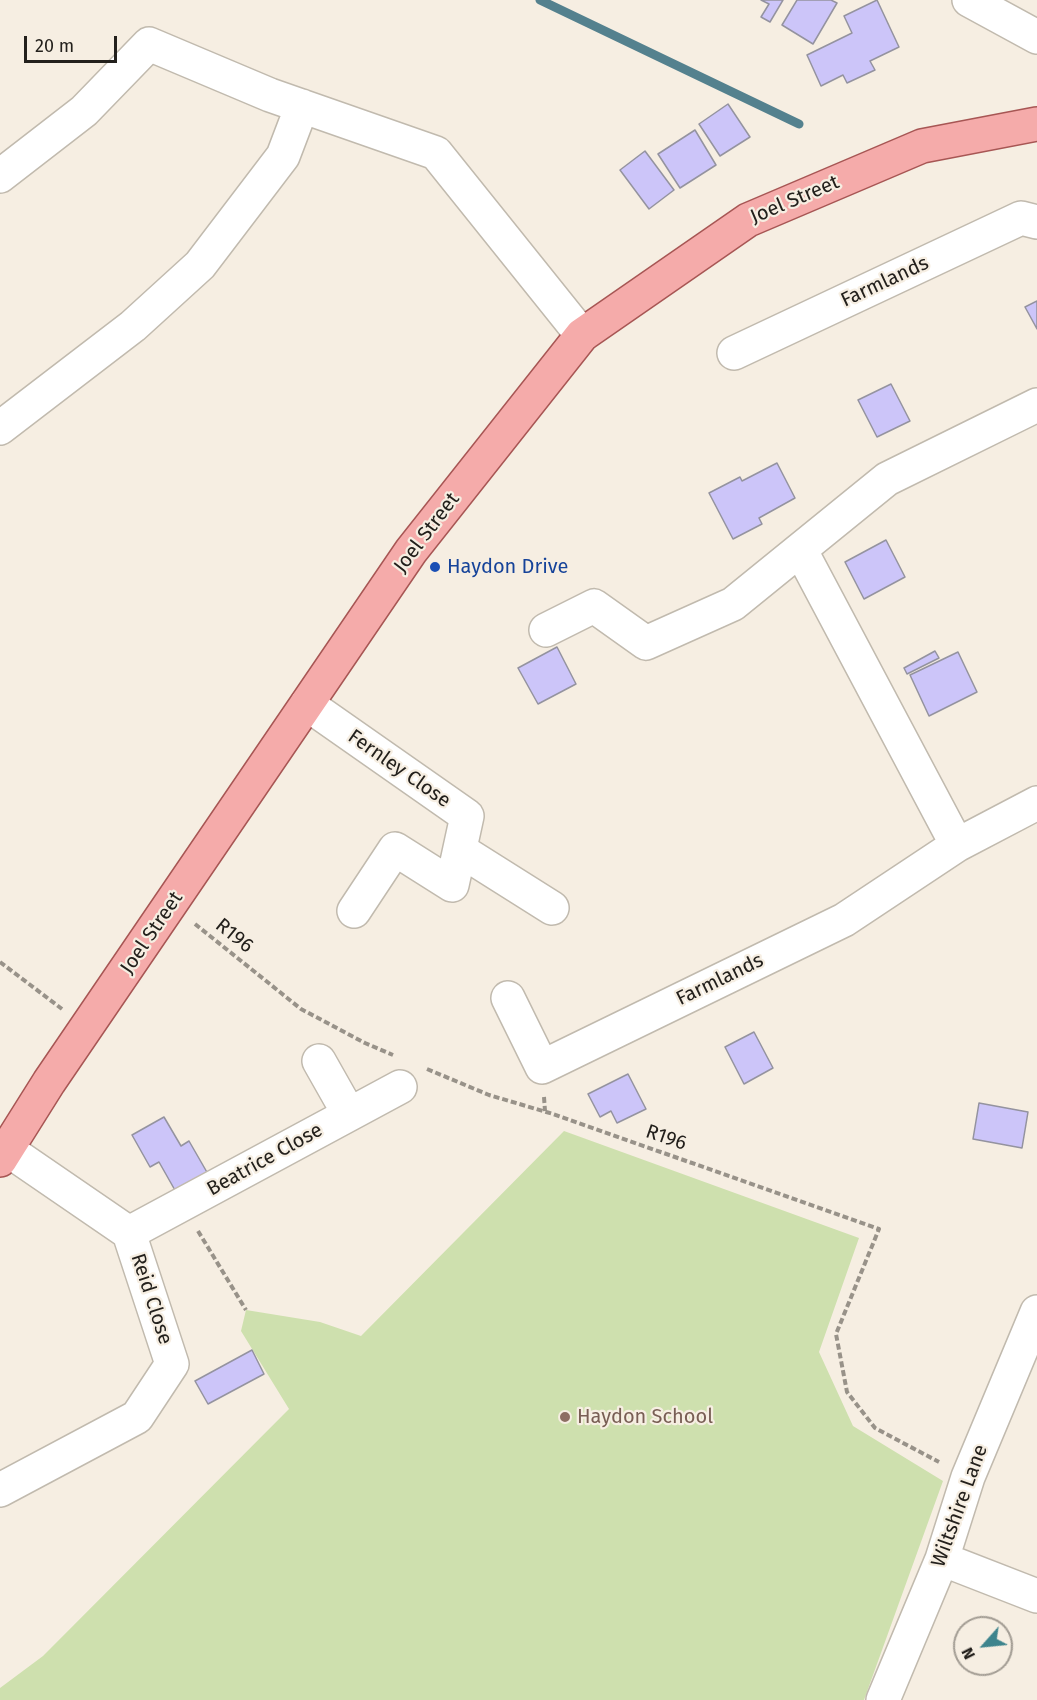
<!DOCTYPE html>
<html>
<head>
<meta charset="utf-8">
<style>
	body { margin:0 }
	#map { position:relative; width:1037px; height:1700px; overflow:hidden; background:#f6eee2; font-family:"Fira Sans",sans-serif }
	canvas { display:block }
	.north { position:absolute; left:953px; top:1616px; width:60px; height:60px; box-sizing:border-box; background:#f6eee2; border:2px solid #a29c93; border-radius:50%; rotate:243deg; font-size:16px; font-weight:700; line-height:24px; text-align:center; color:#23201c }
	.north::after { content:''; display:block; margin:auto; width:21px; height:27px; background:#3d848d; clip-path:polygon(50% 0,100% 100%,50% 72%,0 100%) }
	.scale { position:absolute; left:24px; top:36px; width:93px; height:27px; box-sizing:border-box; border:3px solid #23201c; border-top:0; padding-left:8px; font-size:18px; line-height:21px; white-space:nowrap; color:#23201c; -webkit-text-stroke:4px #f6eee2; paint-order:stroke }
</style>
</head>
<body>
<div id="map">
<canvas width="1037" height="1700"></canvas>
<div class="north">N</div>
<div class="scale">20 m</div>
</div>
<script>
const ctx = document.querySelector('canvas').getContext('2d');
ctx.lineJoin = 'round';
function fill(path, color) {
  ctx.fillStyle = color;
  ctx.fill(path, 'evenodd');
}
function stroke(path, color, width, dash) {
  ctx.strokeStyle = color;
  ctx.lineWidth = width;
  ctx.lineCap = dash ? 'butt' : 'round';
  ctx.setLineDash(dash || []);
  ctx.stroke(path);
}
function write(font, color, halo, rows, align = 'center') {
  ctx.font = font + ' "Fira Sans",sans-serif';
  ctx.lineWidth = 4.5;
  ctx.setLineDash([]);
  ctx.textBaseline = 'middle';
  ctx.strokeStyle = halo;
  ctx.fillStyle = color;
  for (const [text, x, y, turn = 0] of rows) {
    ctx.save();
    ctx.translate(x, y);
    ctx.rotate((+turn || 0) * Math.PI / 180);
    ctx.textAlign = isNaN(turn) ? turn : align;
    if (halo) ctx.strokeText(text, 0, 0);
    ctx.fillText(text, 0, 0);
    ctx.restore();
  }
}
fill(new Path2D(`
	M 564,1131 L 859,1238 L 819,1352 L 853,1426 L 943,1481 L 864,1700 L 0,1700 L 0,1688 L 43,1656 L 289,1409 L 241,1331 L 246,1310 L 320,1322 L 361,1336 Z`), '#cee0ae');
stroke(new Path2D(`
	M 540,0 L 799,124`), '#54818e', 9);
const building = new Path2D(`
	M 761,0 L 783,0 L 770,22 L 761,17 L 769,4 Z
	M 797,0 L 831,0 L 837,3 L 813,44 L 782,25 Z
	M 877,0 L 899,47 L 870,61 L 875,70 L 847,83 L 843,75 L 821,86 L 807,55 L 852,33 L 844,16 Z
	M 728,104 L 750,137 L 720,156 L 699,124 Z
	M 695,130 L 716,165 L 680,188 L 658,154 Z
	M 645,151 L 674,190 L 649,209 L 620,170 Z
	M 1037,301 L 1037,329 L 1025,307 Z
	M 891,384 L 910,421 L 877,437 L 858,400 Z
	M 777,463 L 795,498 L 759,518 L 762,524 L 733,539 L 709,493 L 740,477 L 742,481 Z
	M 886,540 L 905,577 L 864,599 L 845,562 Z
	M 557,647 L 576,684 L 538,704 L 518,668 Z
	M 935,651 L 939,658 L 907,674 L 904,668 Z
	M 958,652 L 977,692 L 929,716 L 910,675 Z
	M 754,1032 L 773,1068 L 744,1084 L 725,1047 Z
	M 628,1074 L 646,1109 L 617,1123 L 611,1111 L 600,1117 L 588,1094 Z
	M 979,1103 L 1028,1112 L 1022,1148 L 973,1139 Z
	M 164,1117 L 181,1146 L 189,1141 L 208,1174 L 176,1192 L 159,1162 L 150,1167 L 132,1135 Z
	M 252,1350 L 264,1374 L 208,1404 L 195,1381 Z`);
fill(building, '#ccc5f9');
stroke(building, '#94939f', 1.5);
const minor = new Path2D(`
	M 969,0 L 1037,37
	M 0,176 L 84,111 L 149,44 L 270,95 L 436,153 L 582,335
	M 734,353 L 1021,218 L 1037,222
	M 0,428 L 133,326 L 200,265 L 283,156 L 302,106
	M 801,551 L 957,845
	M 546,630 L 594,606 L 646,643 L 733,604 L 887,479 L 1037,405
	M 307,704 L 467,816 L 452,885 L 395,849 L 354,911
	M 460,850 L 552,908
	M 508,998 L 542,1067 L 844,920 L 957,845 L 1037,803
	M 319,1061 L 349,1114
	M 129,1233 L 400,1087
	M 0,1490 L 137,1417 L 172,1364 L 129,1233 L 8,1150
	M 942,1559 L 1037,1596
	M 883,1700 L 942,1559 L 968,1477 L 1037,1312`);
const major = new Path2D(`
	M 0,1160 L 49,1082 L 411,551 L 582,335 L 748,220 L 922,146 L 1037,124`);
stroke(minor, '#c1baae', 36);
stroke(major, '#a75654', 36);
stroke(new Path2D(`
	M 195,924 L 301,1009 L 365,1043 L 393,1055
	M 0,962 L 62,1009
	M 427,1069 L 489,1095 L 553,1114 L 879,1229 L 836,1334 L 847,1392 L 875,1428 L 939,1462
	M 544,1097 L 545,1111
	M 198,1231 L 246,1310`), '#989289', 4, [6, 3]);
stroke(minor, '#fff', 33);
stroke(major, '#f5abaa', 33);
for (const [x, y, r, color] of [
	[435,567,6,"#1a4fb4"],
	[565,1417,6,"#8d6e63"]
]) {
  const dot = new Path2D();
  dot.arc(x, y, r, 0, 2 * Math.PI);
  ctx.fillStyle = color;
  ctx.fill(dot);
  stroke(dot, '#f6eee2', 2);
}
write('20px', '#23201c', '#f6eee2', [
	["Joel Street",795,200,-23],
	["Farmlands",885,282,-25],
	["Joel Street",427,533,-53],
	["Fernley Close",399,769,35],
	["Joel Street",152,933,-56],
	["R196",234,936,39],
	["Farmlands",720,980,-26],
	["R196",666,1138,19],
	["Beatrice Close",265,1160,-29],
	["Reid Close",151,1299,72],
	["Wiltshire Lane",960,1506,-70]
]);
write('20px', '#164399', '#f6eee2', [
	["Haydon Drive",447,567]
], 'left');
write('20px', '#785e54', '#f6eee2', [
	["Haydon School",577,1417]
], 'left');
</script>
</body>
</html>
